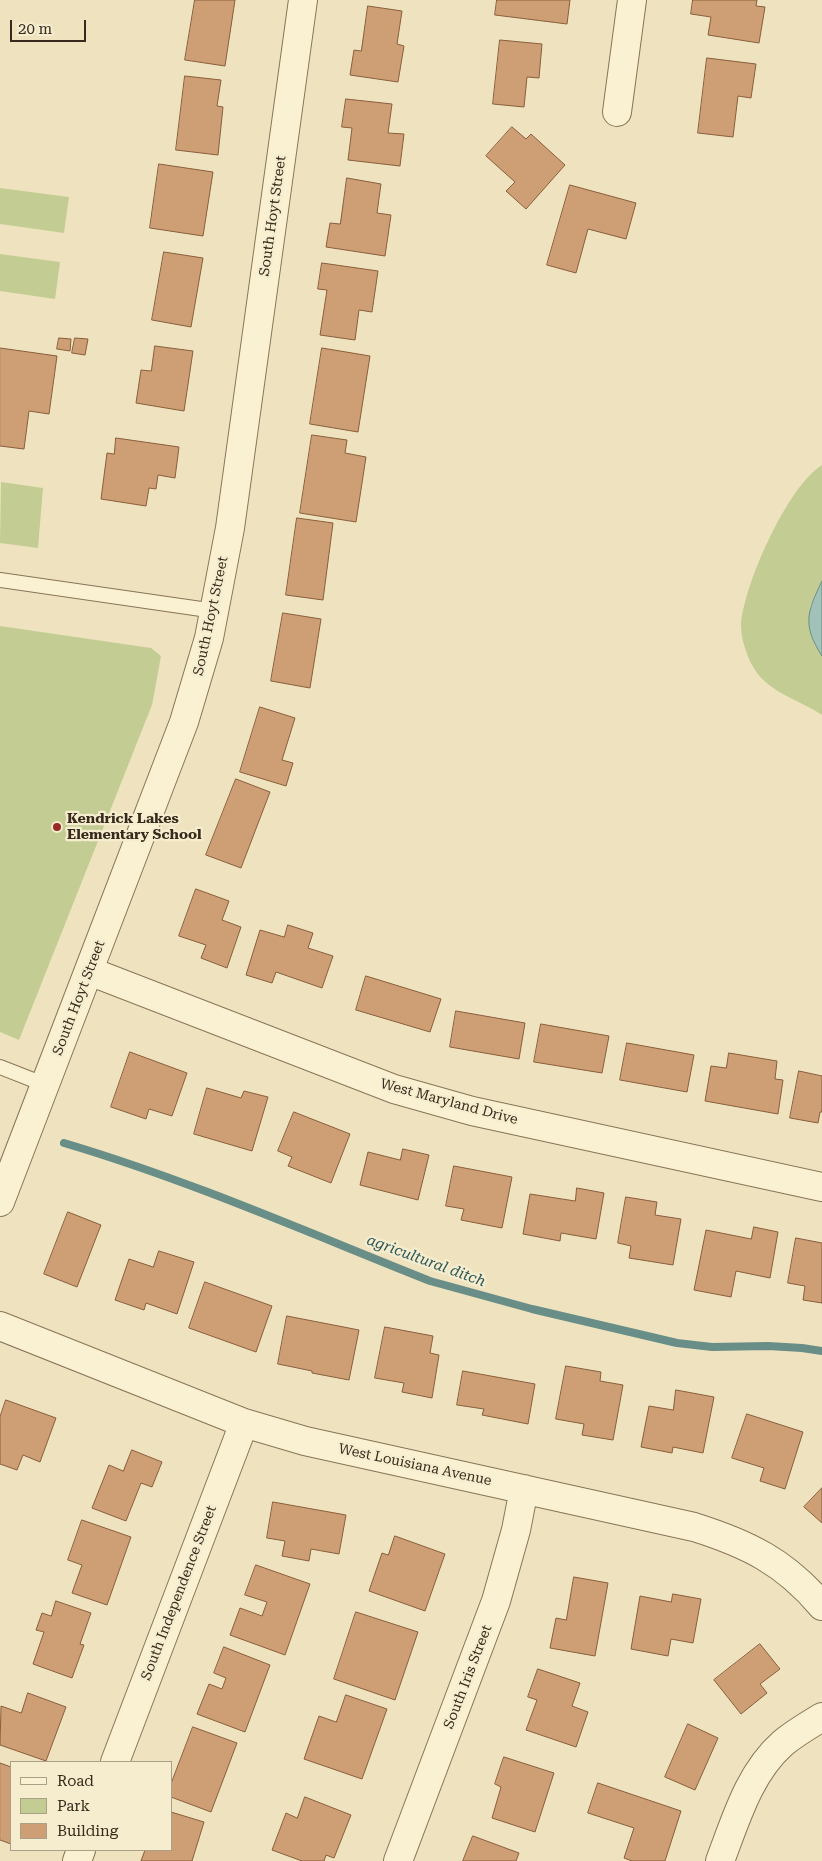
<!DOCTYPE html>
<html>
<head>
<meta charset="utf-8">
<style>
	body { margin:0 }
	#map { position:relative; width:822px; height:1861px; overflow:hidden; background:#efe3bf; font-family:"Roboto Serif",serif }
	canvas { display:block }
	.legend { position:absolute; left:10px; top:1761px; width:162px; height:90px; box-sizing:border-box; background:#f6edcf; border:1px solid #aa9f87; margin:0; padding:6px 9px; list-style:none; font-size:15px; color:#372a1c }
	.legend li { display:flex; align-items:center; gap:10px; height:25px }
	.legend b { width:25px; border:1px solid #aa9f87 }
	.scale { position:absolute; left:10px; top:20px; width:76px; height:22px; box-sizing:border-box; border:2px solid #372a1c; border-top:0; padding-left:6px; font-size:15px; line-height:18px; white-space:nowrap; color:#372a1c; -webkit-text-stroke:4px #f6edcf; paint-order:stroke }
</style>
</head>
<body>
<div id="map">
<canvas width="822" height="1861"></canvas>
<ul class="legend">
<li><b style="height:6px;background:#faf0d2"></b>Road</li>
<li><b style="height:14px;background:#c3cd93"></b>Park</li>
<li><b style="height:14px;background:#ce9e74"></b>Building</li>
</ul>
<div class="scale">20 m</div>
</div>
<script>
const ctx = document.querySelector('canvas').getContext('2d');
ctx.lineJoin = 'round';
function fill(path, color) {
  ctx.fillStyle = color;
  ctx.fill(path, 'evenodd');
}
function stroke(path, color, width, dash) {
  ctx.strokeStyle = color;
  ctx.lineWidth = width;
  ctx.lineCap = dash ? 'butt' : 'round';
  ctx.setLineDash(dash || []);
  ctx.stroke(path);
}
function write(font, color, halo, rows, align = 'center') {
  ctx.font = font + ' "Roboto Serif",serif';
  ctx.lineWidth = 4.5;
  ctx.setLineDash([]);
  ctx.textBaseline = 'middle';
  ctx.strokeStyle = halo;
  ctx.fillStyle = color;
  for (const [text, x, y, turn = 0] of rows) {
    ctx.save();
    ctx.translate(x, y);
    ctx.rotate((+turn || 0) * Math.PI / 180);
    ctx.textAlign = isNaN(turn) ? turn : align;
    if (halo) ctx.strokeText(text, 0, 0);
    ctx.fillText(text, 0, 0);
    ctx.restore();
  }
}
fill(new Path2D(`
	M 0,188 L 69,197 L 64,233 L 0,224 Z
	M 0,254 L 60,262 L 55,299 L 0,291 Z
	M 822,465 L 822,581 L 810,607 L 814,643 L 822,656 L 822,715 C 798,699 766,692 752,665 C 746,653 741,639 741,625 C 744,584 787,487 822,465 Z
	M 1,482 L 43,488 L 38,548 L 0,543 Z
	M 0,626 L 151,648 L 161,656 L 152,705 L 19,1040 L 0,1032 Z`), '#c3cd93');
const water = new Path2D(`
	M 822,581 L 822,656 C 802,625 807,612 822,581 Z`);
fill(water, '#a2c1b9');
stroke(water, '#698e87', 1);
stroke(new Path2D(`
	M 64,1143 C 189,1180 309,1233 430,1281 L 532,1309 L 677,1343 L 712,1347 L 768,1346 L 802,1348 L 822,1351`), '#698e87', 8);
const building = new Path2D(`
	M 195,0 L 235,0 L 225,66 L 185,60 Z
	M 497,0 L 570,0 L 567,24 L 495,15 Z
	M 693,0 L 757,0 L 756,6 L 765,7 L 759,43 L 708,35 L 711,17 L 691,14 Z
	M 368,6 L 402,11 L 397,44 L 404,46 L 398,82 L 350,75 L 354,50 L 361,51 Z
	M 500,40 L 542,44 L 539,78 L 527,77 L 524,107 L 493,104 Z
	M 707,58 L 756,64 L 751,98 L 738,96 L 733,137 L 698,133 Z
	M 185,76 L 221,80 L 217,106 L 223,107 L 218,155 L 176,150 Z
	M 346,99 L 392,104 L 388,133 L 404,134 L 400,166 L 348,160 L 352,128 L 342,127 Z
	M 512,127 L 526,139 L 531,134 L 565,165 L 526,209 L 506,191 L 515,182 L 486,156 Z
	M 159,164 L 213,172 L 203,236 L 150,228 Z
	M 347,178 L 381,184 L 377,213 L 391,215 L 385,256 L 326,247 L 330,223 L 340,224 Z
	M 570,185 L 636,203 L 626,239 L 588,229 L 576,273 L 547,265 Z
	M 164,252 L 203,258 L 191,327 L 152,320 Z
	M 322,263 L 378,271 L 372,312 L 359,310 L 355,340 L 320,335 L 327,290 L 318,289 Z
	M 59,338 L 71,339 L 70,351 L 57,349 Z
	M 75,338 L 88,339 L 85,355 L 72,353 Z
	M 155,346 L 193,351 L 184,411 L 136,403 L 141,370 L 151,371 Z
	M 0,348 L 57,356 L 49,414 L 29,411 L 24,449 L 0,446 Z
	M 322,348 L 370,356 L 358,432 L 310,424 Z
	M 312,435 L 347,440 L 345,453 L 366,457 L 356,522 L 300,513 Z
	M 116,438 L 179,447 L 175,478 L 158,475 L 156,489 L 149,488 L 146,506 L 101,499 L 107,453 L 114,454 Z
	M 297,518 L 333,523 L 323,600 L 286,595 Z
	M 283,613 L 321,619 L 310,688 L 271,681 Z
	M 260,707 L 295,718 L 282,760 L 293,763 L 286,786 L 240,772 Z
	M 236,779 L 270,792 L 241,868 L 206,855 Z
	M 196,889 L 229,901 L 222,920 L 241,927 L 227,968 L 201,958 L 206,945 L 179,936 Z
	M 288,925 L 313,933 L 308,948 L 333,956 L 322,988 L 276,972 L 272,983 L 246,975 L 260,930 L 284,937 Z
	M 366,976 L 441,999 L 430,1032 L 356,1010 Z
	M 456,1011 L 525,1023 L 519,1059 L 450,1047 Z
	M 541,1024 L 609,1036 L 602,1073 L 534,1062 Z
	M 627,1043 L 694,1055 L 687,1092 L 620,1080 Z
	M 130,1052 L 187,1073 L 172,1116 L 149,1109 L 146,1119 L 111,1107 Z
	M 729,1053 L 777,1061 L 775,1079 L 783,1080 L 778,1114 L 705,1101 L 711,1066 L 726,1068 Z
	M 799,1071 L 822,1076 L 822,1112 L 820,1112 L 818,1123 L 790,1118 Z
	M 207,1088 L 241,1098 L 244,1091 L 268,1097 L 252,1151 L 194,1134 Z
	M 294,1112 L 350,1134 L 331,1183 L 288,1166 L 292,1157 L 278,1151 Z
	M 403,1149 L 429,1155 L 418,1200 L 360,1185 L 368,1152 L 400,1160 Z
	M 454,1166 L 512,1177 L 502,1228 L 461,1220 L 464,1209 L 446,1206 Z
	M 577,1188 L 604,1193 L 596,1239 L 561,1233 L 560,1241 L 523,1234 L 530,1194 L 575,1201 Z
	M 626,1197 L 657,1202 L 655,1215 L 681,1219 L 673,1265 L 629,1258 L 631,1246 L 618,1243 Z
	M 68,1212 L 101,1225 L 77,1287 L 44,1274 Z
	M 754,1227 L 778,1232 L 770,1278 L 736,1271 L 731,1297 L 694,1290 L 706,1230 L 751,1239 Z
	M 796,1238 L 822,1243 L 822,1303 L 803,1300 L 805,1286 L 788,1283 Z
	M 159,1251 L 194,1262 L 177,1314 L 146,1303 L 144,1310 L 115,1300 L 129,1259 L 153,1267 Z
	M 205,1282 L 272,1306 L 256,1352 L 189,1328 Z
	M 287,1316 L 359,1330 L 349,1380 L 312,1373 L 312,1371 L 278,1364 Z
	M 385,1327 L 433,1336 L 430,1353 L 439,1355 L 432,1398 L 402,1392 L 404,1383 L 375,1378 Z
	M 566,1366 L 601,1372 L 600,1381 L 623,1385 L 613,1440 L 582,1435 L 584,1424 L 556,1419 Z
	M 463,1371 L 535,1384 L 528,1424 L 482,1415 L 484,1409 L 457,1405 Z
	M 676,1390 L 714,1397 L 703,1453 L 673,1447 L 672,1453 L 641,1447 L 649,1406 L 673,1410 Z
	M 6,1400 L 56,1418 L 40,1462 L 23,1455 L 17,1470 L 0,1464 L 0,1417 Z
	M 747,1414 L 803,1432 L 785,1489 L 760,1481 L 764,1468 L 732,1458 Z
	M 132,1450 L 162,1462 L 152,1487 L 141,1483 L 126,1521 L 92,1508 L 109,1465 L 123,1471 Z
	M 822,1488 L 822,1523 L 804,1507 Z
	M 273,1502 L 346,1515 L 339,1554 L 311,1549 L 309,1561 L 282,1556 L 285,1541 L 267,1538 Z
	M 82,1520 L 131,1537 L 107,1605 L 72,1593 L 82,1565 L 68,1560 Z
	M 395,1536 L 445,1554 L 425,1611 L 369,1591 L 382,1553 L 388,1555 Z
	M 256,1565 L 310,1584 L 285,1655 L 230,1635 L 240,1608 L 262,1616 L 267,1602 L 245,1595 Z
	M 574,1577 L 608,1583 L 595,1656 L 550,1648 L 556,1618 L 566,1620 Z
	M 673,1594 L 701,1599 L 693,1643 L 671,1639 L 668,1656 L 631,1649 L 640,1596 L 671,1602 Z
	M 56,1601 L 91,1613 L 80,1644 L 84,1645 L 72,1678 L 33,1664 L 44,1632 L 36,1630 L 42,1613 L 51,1616 Z
	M 356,1612 L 418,1632 L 395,1700 L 334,1679 Z
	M 760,1644 L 780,1669 L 760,1684 L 767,1693 L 741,1714 L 714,1680 Z
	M 224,1647 L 270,1665 L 245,1732 L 197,1714 L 209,1684 L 222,1689 L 226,1678 L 214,1673 Z
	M 538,1669 L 580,1683 L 572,1706 L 588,1712 L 576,1747 L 526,1730 L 537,1700 L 528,1697 Z
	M 28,1693 L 66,1707 L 46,1761 L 0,1745 L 1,1706 L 21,1713 Z
	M 346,1695 L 387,1709 L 362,1779 L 304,1759 L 319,1716 L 336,1722 Z
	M 688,1724 L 718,1738 L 695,1790 L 665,1777 Z
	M 193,1727 L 237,1743 L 211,1812 L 171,1797 L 171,1784 Z
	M 504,1757 L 554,1773 L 535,1832 L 492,1818 L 501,1787 L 495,1784 Z
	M 0,1763 L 11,1767 L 11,1844 L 0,1840 Z
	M 598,1783 L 681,1811 L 665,1861 L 632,1861 L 624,1858 L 634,1828 L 588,1813 Z
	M 305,1797 L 351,1815 L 334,1858 L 326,1855 L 324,1861 L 302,1861 L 272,1850 L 286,1813 L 297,1818 Z
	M 171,1812 L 204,1822 L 192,1861 L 141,1861 L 145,1850 L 171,1850 Z
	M 473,1836 L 519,1853 L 516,1861 L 463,1861 Z`);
fill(building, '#ce9e74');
stroke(building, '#885e3c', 1);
const service = new Path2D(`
	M 0,580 L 215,611
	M 0,1067 L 46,1085`);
const minor = new Path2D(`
	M 617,112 L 632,0
	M 89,971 L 394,1089 L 472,1111 L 822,1187
	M 0,1326 L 244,1423 L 305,1441 L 694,1527 C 748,1544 785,1562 822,1606
	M 115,1762 L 244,1423
	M 77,1861 L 81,1850
	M 398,1861 L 496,1601 L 516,1530 L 524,1489
	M 720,1861 C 736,1819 749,1773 783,1743 C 795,1733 809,1725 822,1717`);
const tertiary = new Path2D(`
	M 0,1202 L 184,722 L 209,638 L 230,528 L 303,0`);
stroke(service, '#887457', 16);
stroke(minor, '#887457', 30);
stroke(tertiary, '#887457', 30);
stroke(service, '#faf0d2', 14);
stroke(minor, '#faf0d2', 28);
stroke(tertiary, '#faf0d2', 28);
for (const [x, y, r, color] of [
	[57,827,5,"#982a25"]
]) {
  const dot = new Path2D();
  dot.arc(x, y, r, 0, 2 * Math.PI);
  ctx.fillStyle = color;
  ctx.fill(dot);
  stroke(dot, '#f6edcf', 2);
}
write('14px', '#372a1c', '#f6edcf', [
	["South Hoyt Street",273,216,-82],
	["South Hoyt Street",211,616,-78],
	["South Hoyt Street",79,998,-69],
	["West Maryland Drive",449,1102,15],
	["West Louisiana Avenue",415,1465,12],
	["South Independence Street",179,1593,-69],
	["South Iris Street",468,1677,-69]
]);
write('bold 14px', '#372a1c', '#f6edcf', [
	["Kendrick Lakes",67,819],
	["Elementary School",67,835]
], 'left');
write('italic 15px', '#2b5757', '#f6edcf', [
	["agricultural ditch",426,1261,20]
]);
</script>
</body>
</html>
